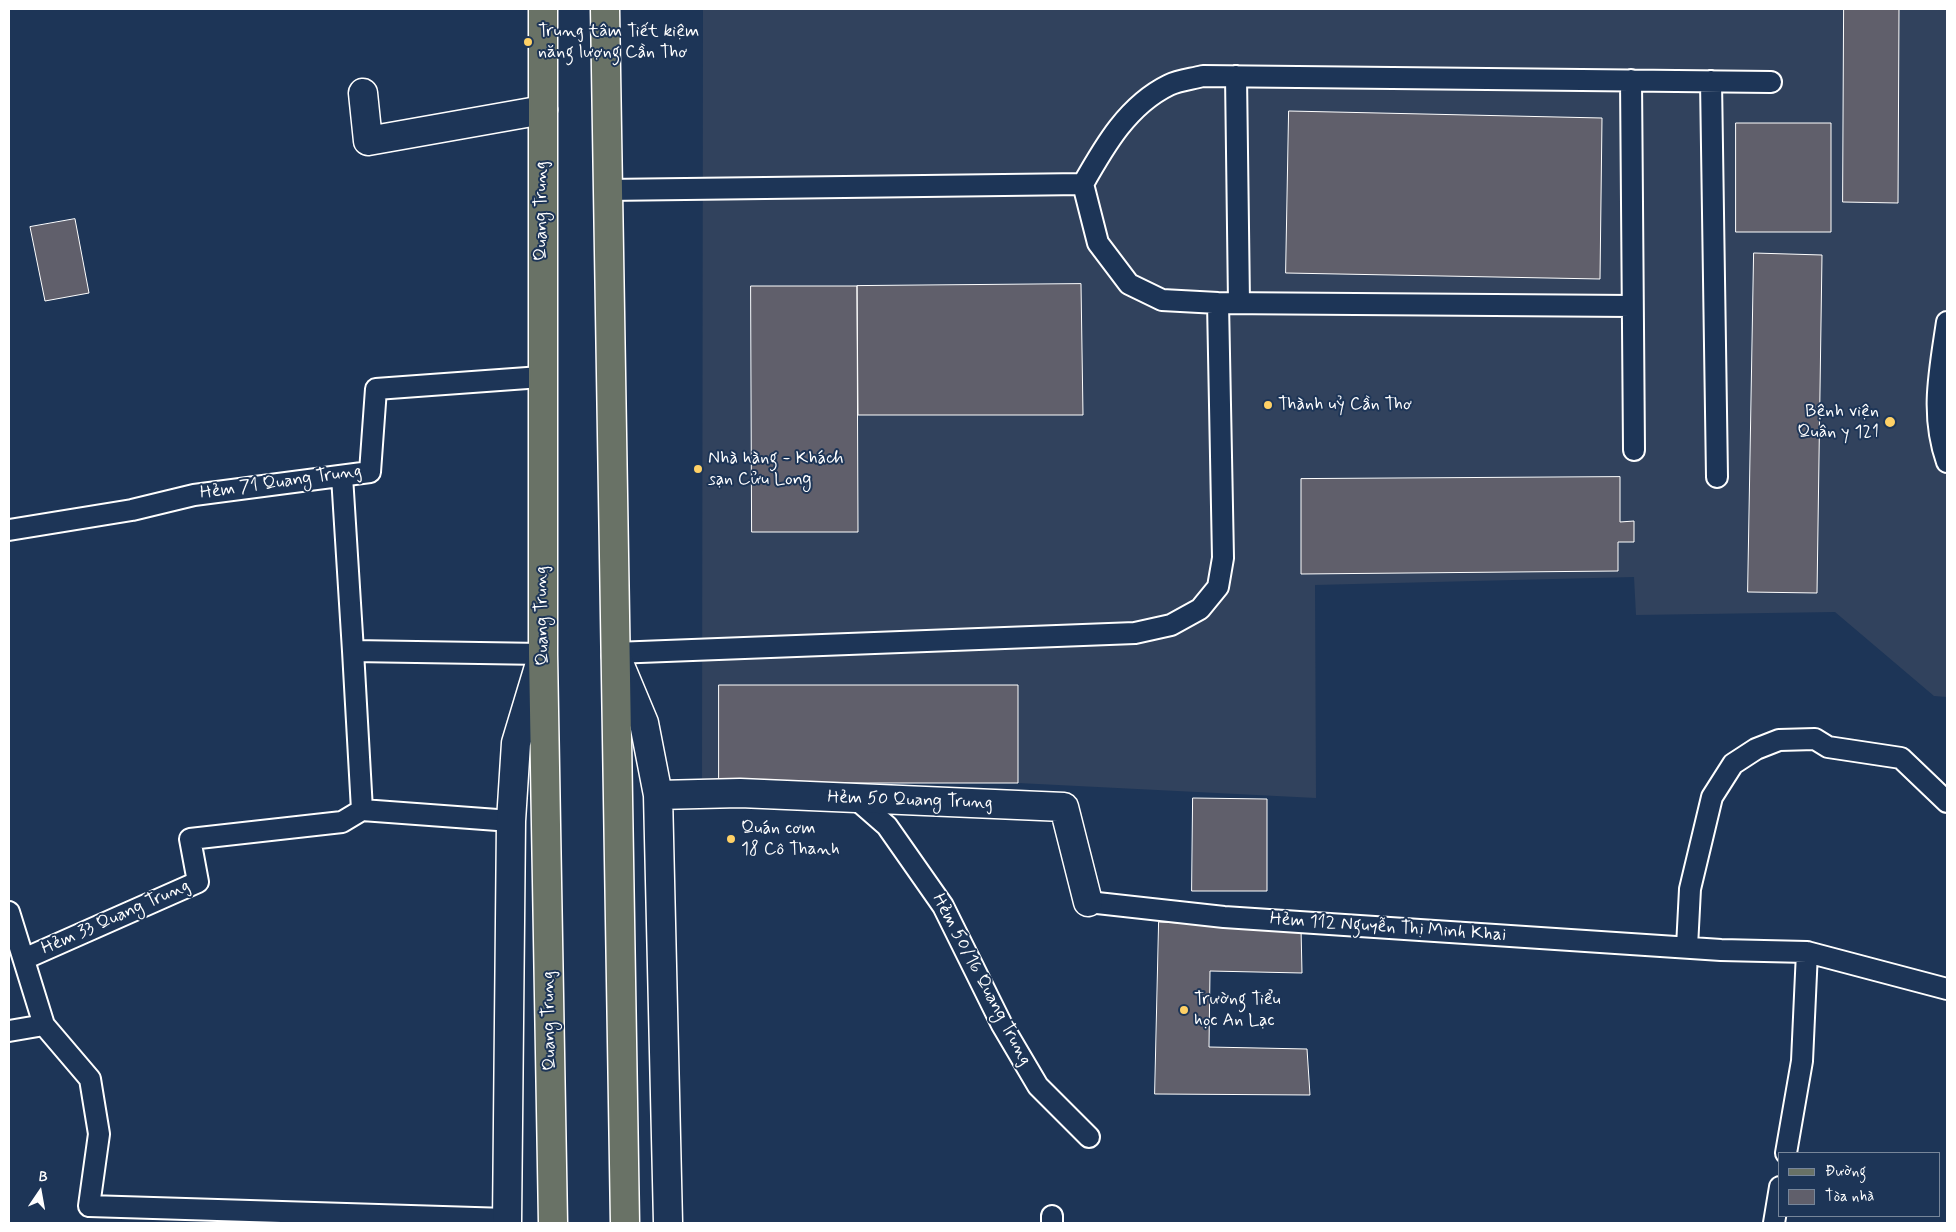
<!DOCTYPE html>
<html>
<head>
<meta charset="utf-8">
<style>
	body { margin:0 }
	#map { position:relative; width:1956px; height:1232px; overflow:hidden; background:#1d3557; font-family:Mynerve,sans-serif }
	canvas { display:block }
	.frame { position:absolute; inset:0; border:10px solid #fff; pointer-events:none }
	.legend { position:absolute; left:1778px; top:1152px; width:162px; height:65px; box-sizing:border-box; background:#1d3557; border:1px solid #77869a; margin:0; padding:6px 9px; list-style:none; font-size:15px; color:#fff }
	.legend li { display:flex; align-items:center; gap:10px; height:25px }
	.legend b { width:25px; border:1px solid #77869a }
	.north { position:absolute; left:15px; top:1167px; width:50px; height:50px; -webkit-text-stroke:4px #1d3557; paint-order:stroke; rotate:12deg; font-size:14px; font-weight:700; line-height:20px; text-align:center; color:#fff }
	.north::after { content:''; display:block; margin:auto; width:18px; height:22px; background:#fff; clip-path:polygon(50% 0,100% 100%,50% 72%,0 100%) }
</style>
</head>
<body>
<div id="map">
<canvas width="1956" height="1232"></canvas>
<div class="frame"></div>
<ul class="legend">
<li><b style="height:6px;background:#697266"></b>Đường</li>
<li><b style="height:14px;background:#605f6b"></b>Tòa nhà</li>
</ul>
<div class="north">B</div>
</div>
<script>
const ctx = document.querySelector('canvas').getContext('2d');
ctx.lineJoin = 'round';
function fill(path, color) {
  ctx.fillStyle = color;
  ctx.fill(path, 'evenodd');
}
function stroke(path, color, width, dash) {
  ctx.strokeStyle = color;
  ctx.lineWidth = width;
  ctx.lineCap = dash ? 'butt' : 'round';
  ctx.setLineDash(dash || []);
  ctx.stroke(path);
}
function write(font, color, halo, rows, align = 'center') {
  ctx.font = font + ' Mynerve,sans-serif';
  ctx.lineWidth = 4;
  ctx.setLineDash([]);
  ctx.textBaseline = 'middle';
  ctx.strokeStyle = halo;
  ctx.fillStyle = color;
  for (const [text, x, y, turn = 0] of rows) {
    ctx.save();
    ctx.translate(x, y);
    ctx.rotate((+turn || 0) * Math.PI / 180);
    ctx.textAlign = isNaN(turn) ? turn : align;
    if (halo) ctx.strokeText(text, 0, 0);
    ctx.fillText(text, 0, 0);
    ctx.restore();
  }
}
fill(new Path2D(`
	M 703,9 L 1947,9 L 1947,697 L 1934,696 L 1835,612 L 1636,615 L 1634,577 L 1315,585 L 1316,798 L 1018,783 L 702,782 Z`), '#31425d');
const building = new Path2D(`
	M 1844,9 L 1899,9 L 1898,203 L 1843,202 Z
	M 1289,111 L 1602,118 L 1600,279 L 1286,273 Z
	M 1736,123 L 1831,123 L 1831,232 L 1736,232 Z
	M 75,219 L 89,293 L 45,301 L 30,227 Z
	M 1754,253 L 1822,255 L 1817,593 L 1748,592 Z
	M 1081,284 L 1083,415 L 858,415 L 857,286 Z
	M 751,286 L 857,286 L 858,532 L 752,532 Z
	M 1620,477 L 1620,522 L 1634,521 L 1634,542 L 1618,542 L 1618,571 L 1301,574 L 1301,479 Z
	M 719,685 L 1018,685 L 1018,783 L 719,783 Z
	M 1193,798 L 1267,799 L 1267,891 L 1192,891 Z
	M 1159,922 L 1301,928 L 1302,973 L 1210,971 L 1209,1047 L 1307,1049 L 1310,1095 L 1155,1094 Z`);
fill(building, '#605f6b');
stroke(building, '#fff', 1);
const lane = new Path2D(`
	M 1236,76 L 1239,303
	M 1631,80 L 1634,450
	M 1711,81 L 1717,477
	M 1083,184 L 1098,243 L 1129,284 L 1162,300 L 1218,303 L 1632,306
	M 606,190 L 1083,184 C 1105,145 1128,105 1169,85 C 1179,80 1192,79 1203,76 L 1771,82
	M 1947,322 C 1940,370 1930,414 1947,462
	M 342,476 L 353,651
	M 9,530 L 132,510 L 194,495 L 370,472 L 376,389 L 541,377
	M 614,653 L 1135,633 L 1171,625 L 1200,609 L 1218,587 L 1223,558 L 1218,303
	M 856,799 L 887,826 L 943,906 L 1002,1025 L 1038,1086 L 1089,1137
	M 362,810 L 353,651 L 543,654
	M 1088,902 L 1224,917 L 1721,950 L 1807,952 L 1947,989
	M 9,912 L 44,1025 L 9,1031
	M 1687,947 L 1690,889 L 1712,797 L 1733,764 L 1756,749 L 1779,740 L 1815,739 L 1828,747 L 1901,758 L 1947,802
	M 24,959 L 198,882 L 190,839 L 342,822 L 362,810 L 511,821
	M 44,1025 L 90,1079 L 99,1134 L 89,1206 L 507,1219
	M 1786,1153 L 1802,1061 L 1807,952
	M 1052,1216 L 1052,1223
	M 1774,1223 L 1780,1187`);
const street = new Path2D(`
	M 363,93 L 368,141 L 543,110
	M 616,656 L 644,723 L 658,795 L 668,1223
	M 658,795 L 740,793 L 1064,807 L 1088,902
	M 507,1223 L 511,821 L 516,743 L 541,660`);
const primary = new Path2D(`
	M 543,9 L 543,654 L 553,1223
	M 605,9 L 625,1223`);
stroke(lane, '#fff', 24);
stroke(street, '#fff', 31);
stroke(primary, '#fff', 31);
stroke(lane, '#1d3557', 20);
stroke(street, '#1d3557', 28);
stroke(primary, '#697266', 28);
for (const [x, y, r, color] of [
	[528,42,5,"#ffd166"],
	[1268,405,5,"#ffd166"],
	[1890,422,6,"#ffd166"],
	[698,469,5,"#ffd166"],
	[731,839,5,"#ffd166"],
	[1184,1010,5,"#ffd166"]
]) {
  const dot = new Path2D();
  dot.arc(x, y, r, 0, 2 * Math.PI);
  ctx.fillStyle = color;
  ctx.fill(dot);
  stroke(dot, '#1d3557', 2);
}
write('18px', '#fff', '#1d3557', [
	["Trung tâm Tiết kiệm",538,32],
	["năng lượng Cần Thơ",538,53],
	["Thành uỷ Cần Thơ",1278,405],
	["Bệnh viện",1879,412,"right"],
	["Quân y 121",1879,433,"right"],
	["Nhà hàng - Khách",708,459],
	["sạn Cửu Long",708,480],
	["Quán cơm",741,829],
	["18 Cô Thanh",741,850],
	["Trường Tiểu",1194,1000],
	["học An Lạc",1194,1021]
], 'left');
write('18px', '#fff', '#1d3557', [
	["Quang Trung",542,211,-90],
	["Hẻm 71 Quang Trung",281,483,-8],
	["Quang Trung",543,616,-91],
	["Hẻm 50 Quang Trung",910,801,2],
	["Hẻm 33 Quang Trung",116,918,-24],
	["Hẻm 112 Nguyễn Thị Minh Khai",1388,928,4],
	["Hẻm 50/16 Quang Trung",981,980,62],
	["Quang Trung",550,1021,-91]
]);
</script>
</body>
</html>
